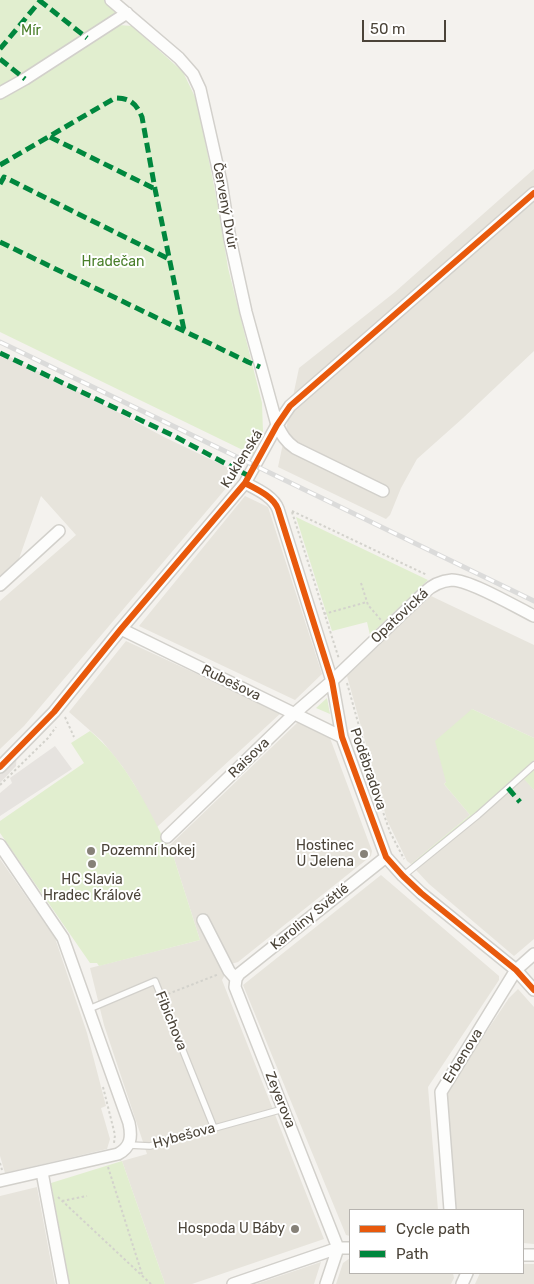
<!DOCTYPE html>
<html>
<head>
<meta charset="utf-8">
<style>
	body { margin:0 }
	#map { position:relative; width:534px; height:1284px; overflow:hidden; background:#f4f2ee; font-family:Rubik,sans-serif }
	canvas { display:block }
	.legend { position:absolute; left:349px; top:1209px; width:175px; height:65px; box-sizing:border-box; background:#fff; border:1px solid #b7b4b0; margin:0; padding:6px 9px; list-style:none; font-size:15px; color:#4b4439 }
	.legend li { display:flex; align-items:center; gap:10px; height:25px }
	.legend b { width:25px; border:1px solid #b7b4b0 }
	.scale { position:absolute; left:362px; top:20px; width:84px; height:22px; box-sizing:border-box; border:2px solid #4b4439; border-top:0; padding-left:6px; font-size:15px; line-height:18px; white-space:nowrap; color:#4b4439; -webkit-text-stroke:4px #fff; paint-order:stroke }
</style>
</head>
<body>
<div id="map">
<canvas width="534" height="1284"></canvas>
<ul class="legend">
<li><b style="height:6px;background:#e8590c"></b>Cycle path</li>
<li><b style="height:6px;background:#00873e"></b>Path</li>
</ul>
<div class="scale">50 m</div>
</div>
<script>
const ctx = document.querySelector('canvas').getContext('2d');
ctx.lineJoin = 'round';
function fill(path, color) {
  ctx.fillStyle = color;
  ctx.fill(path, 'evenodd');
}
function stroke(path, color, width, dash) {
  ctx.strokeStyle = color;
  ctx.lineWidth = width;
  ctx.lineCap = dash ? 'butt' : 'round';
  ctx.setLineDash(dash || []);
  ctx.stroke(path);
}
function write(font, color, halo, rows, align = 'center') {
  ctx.font = font + ' Rubik,sans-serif';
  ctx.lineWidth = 4;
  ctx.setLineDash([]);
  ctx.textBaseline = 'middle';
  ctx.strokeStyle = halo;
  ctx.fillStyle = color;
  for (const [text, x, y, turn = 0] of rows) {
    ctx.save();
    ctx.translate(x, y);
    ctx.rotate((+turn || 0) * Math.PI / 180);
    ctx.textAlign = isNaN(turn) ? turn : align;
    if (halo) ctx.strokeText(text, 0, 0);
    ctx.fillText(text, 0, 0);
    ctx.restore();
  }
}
fill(new Path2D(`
	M 534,169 L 534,351 L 463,418 L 417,459 L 401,488 L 390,515 L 386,519 L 278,467 L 299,368 L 395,292 Z
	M 0,352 L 93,399 L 164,437 L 239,473 L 24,726 L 0,749 L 0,601 L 76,535 L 41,496 L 14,573 L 0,585 Z
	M 245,496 L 268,507 L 322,674 L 295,700 L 139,626 Z
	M 431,596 L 534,645 L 534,738 L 472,709 L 446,782 L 444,784 L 470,815 L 411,864 L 407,861 L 387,820 L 347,676 Z
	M 126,641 L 281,713 L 157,827 L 134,784 L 122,766 L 102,741 L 69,712 Z
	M 298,722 L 330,738 L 372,851 L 371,856 L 238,962 L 231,964 L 222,980 L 324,1239 L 192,1284 L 165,1284 L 122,1161 L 147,1154 L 104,1025 L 90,968 L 200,940 L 173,855 L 168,847 Z
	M 524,778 L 534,790 L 534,939 L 514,956 L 429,884 L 416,870 Z
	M 0,859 L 55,938 L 87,1033 L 106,1106 L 101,1108 L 110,1139 L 107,1149 L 5,1173 L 0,1156 Z
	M 381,875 L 499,976 L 499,980 L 428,1087 L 438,1210 L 350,1210 L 350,1236 L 346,1235 L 243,985 Z
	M 518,989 L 534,1007 L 534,1244 L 523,1243 L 523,1210 L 456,1210 L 446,1092 L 509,998 Z
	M 37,1187 L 55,1284 L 0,1284 L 0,1196 Z
	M 350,1258 L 350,1273 L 453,1273 L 454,1278 L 451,1284 L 336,1284 L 343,1263 Z
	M 321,1262 L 314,1284 L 256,1284 Z
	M 523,1264 L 534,1264 L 534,1284 L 475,1284 L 480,1273 L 523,1273 Z`), '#e7e4dc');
fill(new Path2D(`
	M 0,0 L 104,0 L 119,12 L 0,88 Z
	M 119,25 L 132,26 L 183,72 L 197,101 L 219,211 L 228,268 L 262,403 L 263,432 L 253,455 L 0,332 L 0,98 Z
	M 296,517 L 428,580 L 370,635 L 367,622 L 332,631 Z
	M 327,698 L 330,714 L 316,708 Z
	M 472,709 L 534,738 L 534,790 L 523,778 L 416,870 L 411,864 L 470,815 L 444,784 L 446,782 L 435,741 Z
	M 90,731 C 126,761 147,806 168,847 L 173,855 L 200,940 L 99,966 L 97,963 L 90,963 L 0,833 L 0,821 L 84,763 L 71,743 Z
	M 122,1161 L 165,1284 L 69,1284 L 51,1183 Z`), '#e1eecf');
fill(new Path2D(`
	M 55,746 L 72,769 L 0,816 L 0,793 L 12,783 L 10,778 Z
	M 17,749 L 16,766 L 0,783 L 0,767 Z`), '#e6e3df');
const lane = new Path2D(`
	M 403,876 L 478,815 L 534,765
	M 89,1009 L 155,981 L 214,1128
	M 129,1145 L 150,1146 L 283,1109`);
const street = new Path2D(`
	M 111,0 L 179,58 L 193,74 L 200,89 L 221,182 L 230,239 L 246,312 L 277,425 C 282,435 286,442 295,448 L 383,491
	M 0,93 L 25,79 L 127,13
	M 245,483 C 256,489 273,496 278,509 L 332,681 L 342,737 L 386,857 L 403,876 L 421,893 L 516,970 L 534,990
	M 0,585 L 59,531
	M 121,629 L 342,737
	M 0,767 L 54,712 L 121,629 L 245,483 L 277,425 L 290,406 L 534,193
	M 167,837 L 295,713 L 332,681 L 424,593 C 432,585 440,581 452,580 C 470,580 516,607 534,616
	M 0,845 L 63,938 L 129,1123 C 132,1137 131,1147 118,1154 L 0,1181
	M 203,920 L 229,971 L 236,979 L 235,987 L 338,1248 L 326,1284
	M 236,979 L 239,974 L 386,857
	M 42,1172 L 63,1284
	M 450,1210 L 441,1092 L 516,970 L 534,954
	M 523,1255 L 534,1255
	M 233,1284 L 338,1248 L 350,1248
	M 462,1284 L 467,1273`);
stroke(lane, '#d2d0cb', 8);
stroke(street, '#d2d0cb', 14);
stroke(new Path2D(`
	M 292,511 L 427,575
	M 292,512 L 339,659
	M 361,583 L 368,605 L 381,620
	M 324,614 L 367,602
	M 347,683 L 383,812 L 390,832 L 404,859
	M 65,717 L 74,737
	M 0,785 L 48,738 L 56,727
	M 168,994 L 219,974
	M 103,1087 L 115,1135 L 114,1143
	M 0,1163 L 2,1170
	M 108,1167 L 142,1274
	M 58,1197 L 151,1284
	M 62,1201 L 87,1196`), '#d3d2cc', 2, [2.5, 2.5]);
stroke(lane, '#fdfdfc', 5.5);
stroke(street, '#fdfdfc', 11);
const rail = new Path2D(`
	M 0,342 L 534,601`);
stroke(rail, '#dbdbda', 5);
stroke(rail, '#fff', 3, [9]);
stroke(new Path2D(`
	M 39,0 L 87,38
	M 0,49 L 40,1
	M 0,59 L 25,79
	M 50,137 L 155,189
	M 0,165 L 115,98 C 130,98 136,103 142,117 L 155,189 L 184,330
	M 0,184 L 4,177 L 171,260
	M 0,242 L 248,362 L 260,367
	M 0,353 L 174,436 L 249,476
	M 508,788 L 520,802`), '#00873e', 5, [10, 5]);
stroke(new Path2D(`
	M 245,483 C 256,489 273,496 278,509 L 332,681 L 342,737 L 386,857 L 403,876 L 421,893 L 516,970 L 534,990
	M 0,767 L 54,712 L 121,629 L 245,483 L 277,425 L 290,406 L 534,193`), '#e8590c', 6);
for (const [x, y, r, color] of [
	[91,851,5,"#868178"],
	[364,854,5,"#868178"],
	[92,864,5,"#868178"],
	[295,1229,5,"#868178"]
]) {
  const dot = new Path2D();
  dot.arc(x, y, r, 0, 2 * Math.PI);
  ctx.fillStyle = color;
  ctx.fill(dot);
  stroke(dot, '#fff', 2);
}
write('14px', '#4a7f2a', '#fff', [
	["Mír",31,31],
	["Hradečan",113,262]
]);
write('14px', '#4b4439', '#fff', [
	["Červený Dvůr",225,206,80],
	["Kuklenská",242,459,-58],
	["Opatovická",400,616,-43],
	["Rubešova",231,683,26],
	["Raisova",249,758,-44],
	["Poděbradova",368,769,71],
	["Karoliny Světlé",310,917,-39],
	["Fibichova",171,1021,68],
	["Erbenova",463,1056,-58],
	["Zeyerova",280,1100,68],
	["Hybešova",184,1136,-15]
]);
write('14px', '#4b4439', '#fff', [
	["Hostinec",354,846],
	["U Jelena",354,862],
	["Pozemní hokej",101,851,"left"],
	["HC Slavia",92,880,"center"],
	["Hradec Králové",92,896,"center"],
	["Hospoda U Báby",285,1229]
], 'right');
</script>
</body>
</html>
